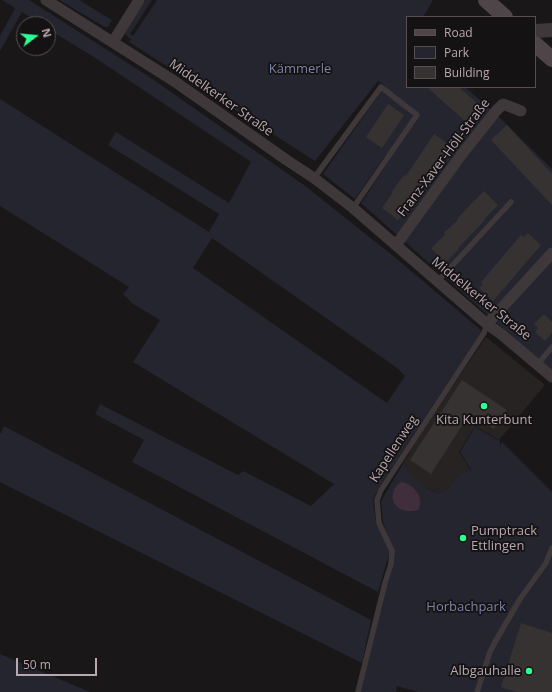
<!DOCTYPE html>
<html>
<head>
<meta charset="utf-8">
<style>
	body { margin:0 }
	#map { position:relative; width:552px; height:692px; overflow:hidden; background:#191717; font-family:"Open Sans",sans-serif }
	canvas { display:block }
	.legend { position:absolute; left:406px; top:16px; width:130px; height:72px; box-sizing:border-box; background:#141212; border:1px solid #564e52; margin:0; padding:5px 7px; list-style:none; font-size:12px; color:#baa8b1 }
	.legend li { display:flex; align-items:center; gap:8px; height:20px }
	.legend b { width:20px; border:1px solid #564e52 }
	.north { position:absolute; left:16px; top:16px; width:40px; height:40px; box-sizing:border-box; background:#141212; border:1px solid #564e52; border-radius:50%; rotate:74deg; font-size:11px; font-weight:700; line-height:16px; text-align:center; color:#baa8b1 }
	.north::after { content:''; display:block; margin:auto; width:14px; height:18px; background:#29ff93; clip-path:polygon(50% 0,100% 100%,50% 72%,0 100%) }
	.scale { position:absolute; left:16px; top:658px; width:81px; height:18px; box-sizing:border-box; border:2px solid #baa8b1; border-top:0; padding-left:5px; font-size:12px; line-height:14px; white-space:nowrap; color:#baa8b1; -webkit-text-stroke:3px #141212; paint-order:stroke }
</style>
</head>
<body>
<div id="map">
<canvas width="552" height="692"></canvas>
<ul class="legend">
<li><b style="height:5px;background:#4f4549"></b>Road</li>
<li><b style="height:11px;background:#24252f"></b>Park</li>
<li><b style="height:11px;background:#363232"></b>Building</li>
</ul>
<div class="north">N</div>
<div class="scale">50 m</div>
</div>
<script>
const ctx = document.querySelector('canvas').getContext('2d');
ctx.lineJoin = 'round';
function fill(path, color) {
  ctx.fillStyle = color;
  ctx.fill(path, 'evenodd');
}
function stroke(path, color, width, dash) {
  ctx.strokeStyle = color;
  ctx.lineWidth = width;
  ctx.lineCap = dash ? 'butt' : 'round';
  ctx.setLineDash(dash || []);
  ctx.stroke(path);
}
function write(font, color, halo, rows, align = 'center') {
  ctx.font = font + ' "Open Sans",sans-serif';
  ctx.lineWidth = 3.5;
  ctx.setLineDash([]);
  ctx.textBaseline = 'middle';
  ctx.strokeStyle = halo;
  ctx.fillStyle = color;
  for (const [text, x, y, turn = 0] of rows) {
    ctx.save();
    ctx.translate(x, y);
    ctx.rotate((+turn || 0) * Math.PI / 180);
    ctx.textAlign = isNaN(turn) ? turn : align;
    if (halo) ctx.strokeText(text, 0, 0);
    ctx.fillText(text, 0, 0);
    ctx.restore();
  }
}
fill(new Path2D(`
	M 486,337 L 545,385 L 499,440 L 475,426 L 459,452 L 471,471 L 457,477 L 446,491 L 438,493 L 420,485 L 409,474 L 404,462 L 424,428 Z`), '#272323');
fill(new Path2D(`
	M 2,0 L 29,0 L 148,76 L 304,185 L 397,259 L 482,331 L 378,489 L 373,500 L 376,522 L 390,551 L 378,592 L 132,462 L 144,440 L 95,414 L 100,404 L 238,475 L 243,471 L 311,506 L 334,484 L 133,362 L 160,320 L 133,304 L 123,294 L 129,287 L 0,206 L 0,99 L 209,232 L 219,214 L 108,145 L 116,132 L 229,203 L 251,162 L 97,59 L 48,29 L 48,24 L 41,24 L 22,12 L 0,51 L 0,36 L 15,8 ZM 212,238 L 397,368 L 405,376 L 387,403 L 193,268 Z
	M 59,0 L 79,0 L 112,20 L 108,27 L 105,27 Z
	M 145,0 L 152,0 L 130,34 L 133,36 L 157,0 L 433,0 L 423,17 L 407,17 L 407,87 L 465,87 L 497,115 L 552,169 L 552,372 L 361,203 L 390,159 L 385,156 L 355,199 L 323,174 L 385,86 L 378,81 L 315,161 L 129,42 L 132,38 L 130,39 L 124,33 Z
	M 4,426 L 371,620 L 362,663 L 0,482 L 0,433 L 1,433 Z
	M 475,427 L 500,441 L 500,446 L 502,442 L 552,492 L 552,692 L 418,692 L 397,686 L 396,692 L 358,692 L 392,551 L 383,522 L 381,501 L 404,462 C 412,480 419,486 438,493 L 446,491 L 457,477 L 471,470 L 460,452 Z
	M 0,654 L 90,692 L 0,692 Z`), '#24252f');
fill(new Path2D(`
	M 401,482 C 414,484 425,498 418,510 C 396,517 383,495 401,482 Z`), '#412e3c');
fill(new Path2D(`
	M 427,87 L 459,87 L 480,106 L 466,122 Z
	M 388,104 L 404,115 L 382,148 L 366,137 Z
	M 507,125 L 552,174 L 552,205 L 491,140 Z
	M 434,134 L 451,146 L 438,163 L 439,164 L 428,180 L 426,179 L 398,220 L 382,208 L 393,192 L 392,191 L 404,175 L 406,176 Z
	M 484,191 L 498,205 L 484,219 L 485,220 L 458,248 L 459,249 L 445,263 L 431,248 L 445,235 L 444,233 L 458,220 L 457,219 L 470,205 Z
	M 528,233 L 541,245 L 493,301 L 479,288 L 483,284 L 481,282 L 521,235 L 524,237 Z
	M 544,314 L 552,322 L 552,333 L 545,341 L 535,332 L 538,328 L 534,324 Z
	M 462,380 L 507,410 L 494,429 L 470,413 L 431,474 L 410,460 Z
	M 521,623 L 552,633 L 552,692 L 516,692 L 501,687 Z`), '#363232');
stroke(new Path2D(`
	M 314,178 L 381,87 L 417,115 L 353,208
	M 437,282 L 511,202
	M 538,364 L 552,347
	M 358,692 L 385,583 L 391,564 L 392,551 L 379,523 L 377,500 L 381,490 L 472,351 L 484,333 L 487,324
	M 477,692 L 490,652 L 495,642 L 520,599 L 546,563 L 552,548`), '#3f383a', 5.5);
stroke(new Path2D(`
	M 46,0 L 174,81 L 288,161 L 314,178 L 353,208 L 487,324 L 501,334 L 552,377
	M 113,42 L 139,0
	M 396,245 L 462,154 L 496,111 L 503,104 L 521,111
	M 487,324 L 552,253`), '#3f383a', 11);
stroke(new Path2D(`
	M 535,31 L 552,30`), '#3f383a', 14);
stroke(new Path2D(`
	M 486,0 L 505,17
	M 535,44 L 552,59`), '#4f4549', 16);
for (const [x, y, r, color] of [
	[484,406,4,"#29ff93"],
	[463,538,4,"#29ff93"],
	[529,671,4,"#29ff93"]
]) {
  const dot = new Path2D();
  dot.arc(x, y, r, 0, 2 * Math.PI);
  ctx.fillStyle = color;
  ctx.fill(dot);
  stroke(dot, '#141212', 1.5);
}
write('13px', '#7d82a7', '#141212', [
	["Kämmerle",300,69],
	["Horbachpark",466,607]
]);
write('13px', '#baa8b1', '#141212', [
	["Middelkerker Straße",221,98,35],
	["Franz-Xaver-Höll-Straße",444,158,-53],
	["Middelkerker Straße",481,299,39],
	["Kapellenweg",394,449,-57]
]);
write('13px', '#baa8b1', '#141212', [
	["Kita Kunterbunt",484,420],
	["Pumptrack",471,531,"left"],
	["Ettlingen",471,546,"left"],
	["Albgauhalle",521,671,"right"]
]);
</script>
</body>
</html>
